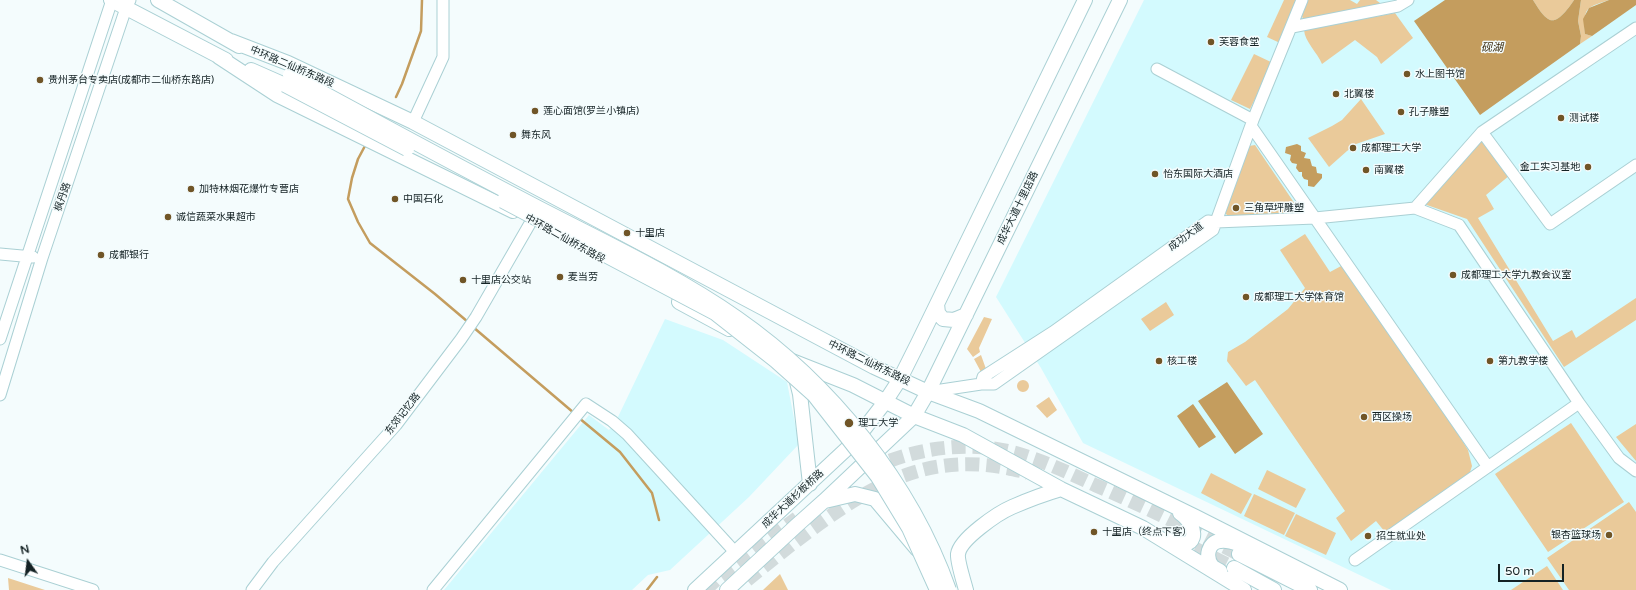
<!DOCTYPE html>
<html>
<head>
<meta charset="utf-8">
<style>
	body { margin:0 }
	#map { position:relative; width:1636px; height:590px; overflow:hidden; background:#f4fcfd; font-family:"Varela Round",sans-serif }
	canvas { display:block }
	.north { position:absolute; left:8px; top:542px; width:40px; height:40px; -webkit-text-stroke:3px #f4fcfd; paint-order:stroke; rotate:346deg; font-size:11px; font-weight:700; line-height:16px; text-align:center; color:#142224 }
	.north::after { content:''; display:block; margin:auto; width:14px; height:18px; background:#142224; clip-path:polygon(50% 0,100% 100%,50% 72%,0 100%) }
	.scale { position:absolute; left:1498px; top:564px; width:66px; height:18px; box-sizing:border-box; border:2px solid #142224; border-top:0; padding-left:5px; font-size:12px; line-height:14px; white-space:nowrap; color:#142224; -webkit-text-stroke:3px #f4fcfd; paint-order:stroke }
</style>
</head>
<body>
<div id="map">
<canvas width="1636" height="590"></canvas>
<div class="north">N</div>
<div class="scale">50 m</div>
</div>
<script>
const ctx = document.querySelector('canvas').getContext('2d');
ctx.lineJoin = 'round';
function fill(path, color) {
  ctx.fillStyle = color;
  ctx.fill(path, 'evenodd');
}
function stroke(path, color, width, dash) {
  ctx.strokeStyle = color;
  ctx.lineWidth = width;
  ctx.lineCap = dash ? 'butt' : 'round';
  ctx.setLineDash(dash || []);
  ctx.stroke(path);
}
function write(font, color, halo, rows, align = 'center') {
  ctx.font = font + ' "Varela Round","Noto Sans SC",sans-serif';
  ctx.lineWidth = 3;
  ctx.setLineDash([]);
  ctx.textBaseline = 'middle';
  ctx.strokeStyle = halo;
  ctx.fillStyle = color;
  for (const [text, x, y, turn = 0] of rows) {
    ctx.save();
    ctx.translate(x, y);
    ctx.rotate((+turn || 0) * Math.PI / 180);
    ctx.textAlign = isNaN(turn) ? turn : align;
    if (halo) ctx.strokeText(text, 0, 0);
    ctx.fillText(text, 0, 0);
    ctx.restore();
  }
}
fill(new Path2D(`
	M 1144,0 L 1636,0 L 1636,590 L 1391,590 L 1083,443 L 1041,368 L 996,297 Z
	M 665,319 L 723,340 L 787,382 L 799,444 L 749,497 L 670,570 L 648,575 L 632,590 L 444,590 L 589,415 L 609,430 L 617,419 Z`), '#d3fafe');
fill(new Path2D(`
	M 1284,0 L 1299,0 L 1280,43 L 1267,37 Z
	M 1308,0 L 1350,0 L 1357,4 L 1360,0 L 1376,0 L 1380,3 L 1380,5 L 1307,20 L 1303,19 L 1302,16 Z
	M 1533,0 L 1574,0 C 1570,6 1559,23 1550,20 C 1543,17 1537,6 1533,0 Z
	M 1581,0 L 1609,0 C 1584,8 1584,8 1585,34 L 1592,36 L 1580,44 L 1581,36 L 1578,21 Z
	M 1395,13 L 1413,38 L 1381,64 L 1377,57 L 1355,40 L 1322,64 C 1317,52 1305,42 1304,30 Z
	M 1254,54 L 1273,63 L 1250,109 L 1231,100 Z
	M 1361,99 L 1385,134 L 1356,144 L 1347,151 L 1329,167 L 1308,138 L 1332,126 L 1342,120 Z
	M 1482,138 L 1510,175 L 1486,195 L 1494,209 L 1478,218 L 1553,341 L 1572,330 L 1576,338 L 1636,298 L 1636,320 L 1564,367 L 1467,219 L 1424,204 Z
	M 1255,145 L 1297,207 L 1296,215 L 1229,218 L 1224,211 L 1249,146 Z
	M 1305,234 L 1330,272 L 1343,265 L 1438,402 L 1468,450 L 1472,466 L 1469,475 L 1432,503 L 1408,516 L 1385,532 L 1376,521 L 1351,541 L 1336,518 L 1345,511 L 1255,380 L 1246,386 L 1227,361 L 1228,352 L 1245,342 L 1288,309 L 1305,288 L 1280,250 Z
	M 1166,302 L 1174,315 L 1150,331 L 1141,319 Z
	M 984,317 L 992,319 L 979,348 L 980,352 L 973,357 L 967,349 Z
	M 981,355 L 986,369 L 981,372 L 974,359 Z
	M1017 386a6 6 0 1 1 12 0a6 6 0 1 1-12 0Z
	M 1049,397 L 1057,410 L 1047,418 L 1036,406 Z
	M 1571,423 L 1624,502 L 1548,552 L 1495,474 Z
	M 1636,424 L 1636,461 L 1616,437 Z
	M 1267,470 L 1306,489 L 1296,508 L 1258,489 Z
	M 1211,473 L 1252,494 L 1241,514 L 1201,493 Z
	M 1254,494 L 1295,513 L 1284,535 L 1244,516 Z
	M 1629,502 L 1636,512 L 1636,590 L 1569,590 L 1547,558 Z
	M 1296,514 L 1336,533 L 1326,555 L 1285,536 Z
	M 1547,566 L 1563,590 L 1511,590 Z
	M 780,574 L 788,590 L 763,590 Z
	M 8,578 L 45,590 L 9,590 Z`), '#eaca9a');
fill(new Path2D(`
	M 1445,0 L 1533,0 C 1537,6 1543,17 1550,20 C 1559,23 1570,6 1574,0 L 1581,0 L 1578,21 L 1581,36 L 1580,44 L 1480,115 L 1414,21 Z
	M 1609,0 L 1636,0 L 1636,5 L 1592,36 L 1585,34 L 1583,19 L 1589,8 Z
	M 1297,144 L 1301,146 L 1301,151 L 1306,153 L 1304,158 L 1310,159 L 1312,166 L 1316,167 L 1317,173 L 1322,174 L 1322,178 L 1314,187 L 1308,186 L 1308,180 L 1304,179 L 1302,176 L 1302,172 L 1299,172 L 1296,168 L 1297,164 L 1292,163 L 1290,160 L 1291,155 L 1285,153 L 1286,147 Z
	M 1227,382 L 1263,434 L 1235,454 L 1198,401 Z
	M 1193,404 L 1216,437 L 1199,448 L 1177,416 Z`), '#c49d5e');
stroke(new Path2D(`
	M 396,97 L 402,84 L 421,31 L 422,0
	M 366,144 L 358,159 L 352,178 L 348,199 L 358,222 L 370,243 L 435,294 L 468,322
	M 473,327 L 574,413
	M 579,418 L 620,452 L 652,493 L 659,520
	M 647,590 L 657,577`), '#c49d5e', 2.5);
stroke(new Path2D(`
	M 871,469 C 903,453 942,445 977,447 C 1018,448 1058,468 1095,485 C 1144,506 1191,530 1239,554
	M 1176,539 L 1234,568
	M 747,580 C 774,558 800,537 829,517 C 884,479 932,456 1001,467 C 1010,469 1019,470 1028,473
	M 705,590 L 719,577 L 797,518`), '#d2dbdc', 14, [14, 7]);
const minor = new Path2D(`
	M 1292,27 L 1398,6 L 1408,0
	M 1157,69 L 1253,120
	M 413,122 L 443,57 L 443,0
	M 1251,126 L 1488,467
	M 1482,132 L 1550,224 L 1636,165
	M 1415,208 L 1482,132 L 1636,28
	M 0,254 L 33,257
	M 0,339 L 112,0
	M 981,384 L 983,377 L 1053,332 L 1208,221 L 1216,222 L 1315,218 L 1415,208 L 1459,225 L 1579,403 L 1619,458 L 1636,471
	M 928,392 L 981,384 L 994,384 L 1213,230 L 1253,120 L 1302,0
	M 0,395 L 42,258 L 126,8 L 130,0
	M 0,560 L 93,590
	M 1355,560 L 1579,403
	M 252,590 L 273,562 L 396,425 L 461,339 L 476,317 L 532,220
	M 433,590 L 586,404 L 612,421 L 627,434 L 735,552`);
const major = new Path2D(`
	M 111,0 L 226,60
	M 158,0 L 239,46
	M 231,41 L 288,63 L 413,122 L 874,367 L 928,392 L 979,411 L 1196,517 L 1340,590
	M 219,57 L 277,95 L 513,211
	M 251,70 L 285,85
	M 679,302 L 729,329
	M 937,304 L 938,313 L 943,319 L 954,320 L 966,315
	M 792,361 L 853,385 L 914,416 L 963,435 L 1061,489 L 1143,528 L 1244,590
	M 795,374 L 800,394 L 810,484
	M 825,501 L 855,494 L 875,499 L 917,549
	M 1168,540 C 1197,554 1201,528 1180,513
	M 1239,554 L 1310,590
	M 1234,568 L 1274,590
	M 1220,571 C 1218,570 1214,568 1212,566 C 1205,557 1208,542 1220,541 C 1226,540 1233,542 1239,544
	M 695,590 L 854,442 L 885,402 L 900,379 L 918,343 L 1085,0
	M 727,590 L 796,526 L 824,501 L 914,416 L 928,392 L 1120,0
	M 966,590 C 964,582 957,561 958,554 C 960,539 998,513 1012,507 C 1028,500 1044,494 1061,489`);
stroke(minor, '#aad0d4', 13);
stroke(major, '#aad0d4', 16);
stroke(minor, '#fff', 11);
stroke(major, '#fff', 14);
const majorBridge = new Path2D(`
	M 290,75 C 371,119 452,163 533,205 C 602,241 674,274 737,318 C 830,383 911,482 949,590
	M 285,85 L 407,149
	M 503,201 L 715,313 L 776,361 L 814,395 L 878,477 L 909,528 L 937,590`);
stroke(majorBridge, '#aad0d4', 16, []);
stroke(majorBridge, '#fff', 14);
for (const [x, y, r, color] of [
	[1211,42,4,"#705527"],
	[1407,74,4,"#705527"],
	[40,80,4,"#705527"],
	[1336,94,4,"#705527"],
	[535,111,4,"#705527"],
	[1401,112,4,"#705527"],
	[1561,118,4,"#705527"],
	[513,135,4,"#705527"],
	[1353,148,4,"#705527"],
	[1588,167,4,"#705527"],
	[1366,170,4,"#705527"],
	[1155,174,4,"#705527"],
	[191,189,4,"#705527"],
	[395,199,4,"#705527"],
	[1236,208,4,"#705527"],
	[168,217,4,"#705527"],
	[627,233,4,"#705527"],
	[101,255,4,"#705527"],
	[1453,275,4,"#705527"],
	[560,277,4,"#705527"],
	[463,280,4,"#705527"],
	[1246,297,4,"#705527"],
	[1159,361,4,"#705527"],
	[1490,361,4,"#705527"],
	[1364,417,4,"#705527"],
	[849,423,5,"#705527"],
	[1094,532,4,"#705527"],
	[1609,535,4,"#705527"],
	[1368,536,4,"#705527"]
]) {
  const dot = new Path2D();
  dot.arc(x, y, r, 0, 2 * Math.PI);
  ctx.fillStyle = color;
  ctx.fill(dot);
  stroke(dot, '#f4fcfd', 1.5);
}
write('10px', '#142224', '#f4fcfd', [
	["芙蓉食堂",1219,42],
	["水上图书馆",1415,74],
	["贵州茅台专卖店(成都市二仙桥东路店)",48,80],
	["北翼楼",1344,94],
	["莲心面馆(罗兰小镇店)",543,111],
	["孔子雕塑",1409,112],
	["测试楼",1569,118],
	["舞东风",521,135],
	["成都理工大学",1361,148],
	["金工实习基地",1580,167,"right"],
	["南翼楼",1374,170],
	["怡东国际大酒店",1163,174],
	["加特林烟花爆竹专营店",199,189],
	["中国石化",403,199],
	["三角草坪雕塑",1244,208],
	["诚信蔬菜水果超市",176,217],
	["十里店",635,233],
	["成都银行",109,255],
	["成都理工大学九教会议室",1461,275],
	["麦当劳",568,277],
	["十里店公交站",471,280],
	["成都理工大学体育馆",1254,297],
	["核工楼",1167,361],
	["第九教学楼",1498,361],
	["西区操场",1372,417],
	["理工大学",858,423],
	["十里店（终点下客）",1102,532],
	["银杏篮球场",1601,535,"right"],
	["招生就业处",1376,536]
], 'left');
write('10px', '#142224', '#f4fcfd', [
	["中环路二仙桥东路段",292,67,23],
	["枫丹路",63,197,-71],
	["成华大道十里店路",1018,208,-64],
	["成功大道",1186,237,-36],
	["中环路二仙桥东路段",565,239,29],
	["中环路二仙桥东路段",869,363,26],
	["东郊记忆路",403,414,-52],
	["成华大道杉板桥路",793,499,-43]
]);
write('italic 11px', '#3c2c0f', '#f4fcfd', [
	["砚湖",1492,48]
]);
</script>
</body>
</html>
